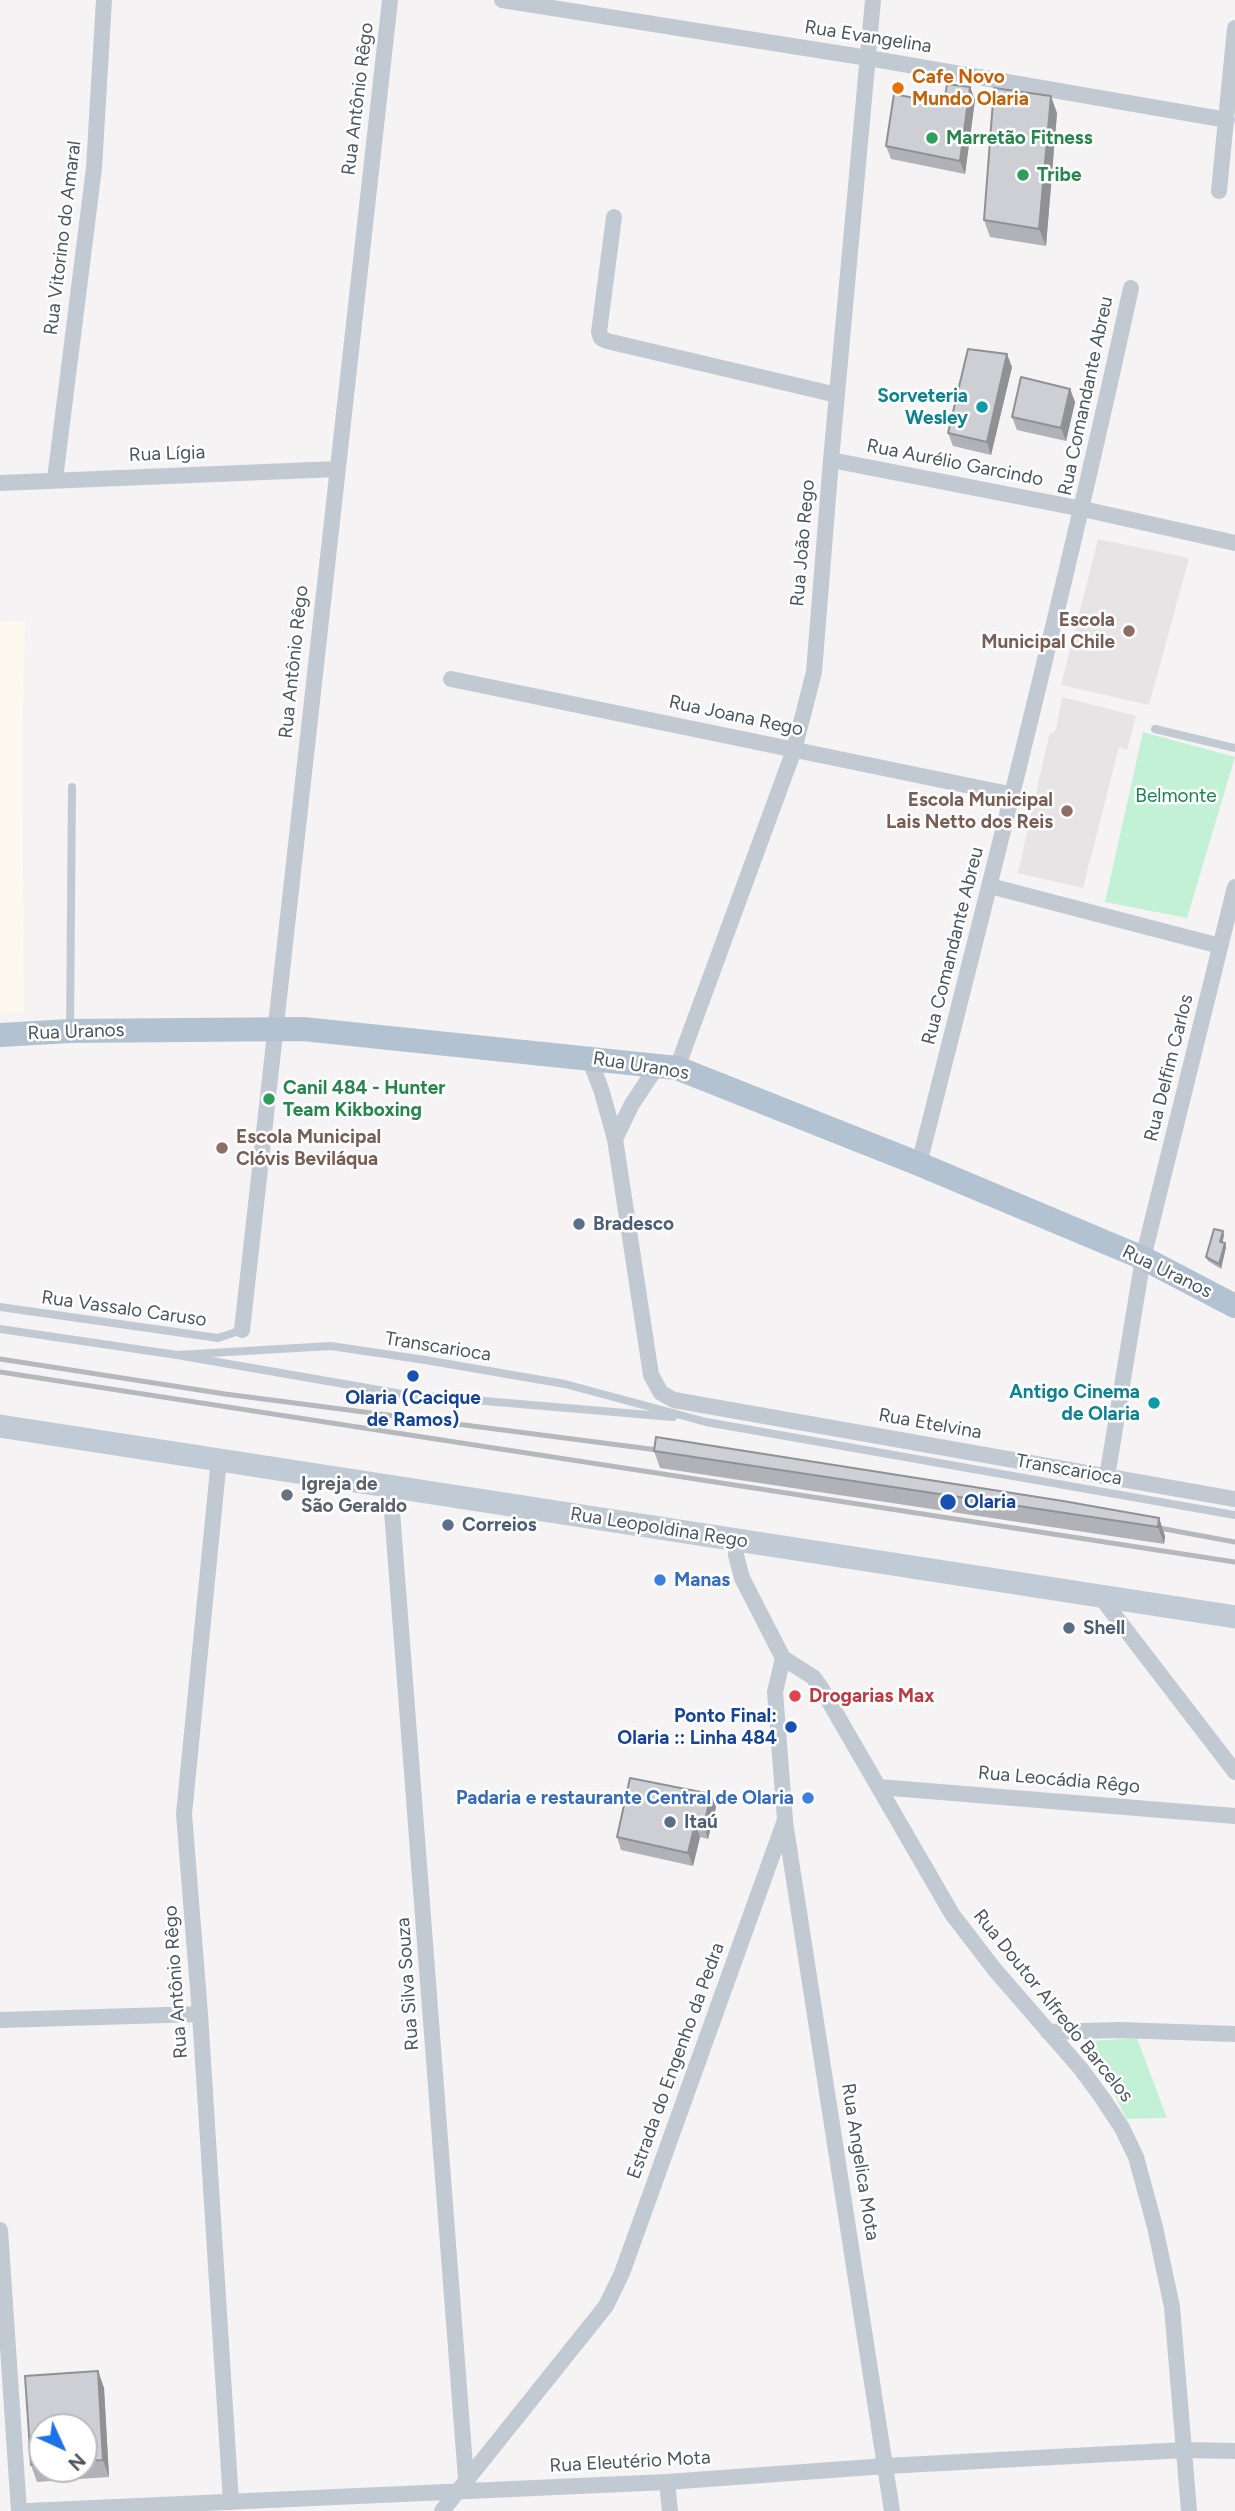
<!DOCTYPE html>
<html>
<head>
<meta charset="utf-8">
<style>
	body { margin:0 }
	#map { position:relative; width:1235px; height:2511px; overflow:hidden; background:#f5f3f3; font-family:Figtree,sans-serif }
	canvas { display:block }
	.north { position:absolute; left:28px; top:2413px; width:70px; height:70px; box-sizing:border-box; background:#fff; border:2px solid #b7bbc0; border-radius:50%; rotate:135deg; font-size:19px; font-weight:700; line-height:28px; text-align:center; color:#4a5661 }
	.north::after { content:''; display:block; margin:auto; width:24px; height:32px; background:#1a73e8; clip-path:polygon(50% 0,100% 100%,50% 72%,0 100%) }
</style>
</head>
<body>
<div id="map">
<canvas width="1235" height="2511"></canvas>
<div class="north">N</div>
</div>
<script>
const ctx = document.querySelector('canvas').getContext('2d');
ctx.lineJoin = 'round';
function fill(path, color) {
  ctx.fillStyle = color;
  ctx.fill(path, 'evenodd');
}
function stroke(path, color, width, dash) {
  ctx.strokeStyle = color;
  ctx.lineWidth = width;
  ctx.lineCap = dash ? 'butt' : 'round';
  ctx.setLineDash(dash || []);
  ctx.stroke(path);
}
function write(font, color, halo, rows, align = 'center') {
  ctx.font = font + ' Figtree,sans-serif';
  ctx.lineWidth = 5;
  ctx.setLineDash([]);
  ctx.textBaseline = 'middle';
  ctx.strokeStyle = halo;
  ctx.fillStyle = color;
  for (const [text, x, y, turn = 0] of rows) {
    ctx.save();
    ctx.translate(x, y);
    ctx.rotate((+turn || 0) * Math.PI / 180);
    ctx.textAlign = isNaN(turn) ? turn : align;
    if (halo) ctx.strokeText(text, 0, 0);
    ctx.fillText(text, 0, 0);
    ctx.restore();
  }
}
fill(new Path2D(`
	M 0,621 L 25,622 L 22,744 L 24,1012 L 0,1013 Z`), '#fdf9ef');
fill(new Path2D(`
	M 1098,539 L 1189,558 L 1149,705 L 1061,685 Z
	M 1062,697 L 1136,716 L 1127,750 L 1119,747 L 1083,888 L 1018,873 L 1049,735 L 1056,730 Z`), '#e6e4e5');
fill(new Path2D(`
	M 1143,732 L 1235,757 L 1187,918 L 1105,902 Z
	M 1137,2038 L 1167,2118 L 1126,2119 L 1090,2041 Z`), '#c3f1d5');
stroke(new Path2D(`
	M 1155,729 L 1235,748
	M 70,1029 L 72,787
	M 0,1307 L 218,1338 L 242,1330
	M 0,1329 L 177,1355 L 402,1394 L 673,1417
	M 177,1355 L 331,1346 L 425,1360 L 565,1384 L 706,1422 L 1235,1515`), '#c1cad2', 8);
stroke(new Path2D(`
	M 502,0 L 868,58 L 1227,120
	M 1219,191 L 1235,28
	M 614,217 L 599,332 L 601,338 L 607,341 L 837,395
	M 831,460 L 1083,509 L 1235,543
	M 55,479 L 94,168 L 104,0
	M 0,483 L 337,469
	M 451,679 L 1014,795
	M 990,886 L 1220,946
	M 589,1058 L 601,1089 L 615,1139 L 651,1375 L 661,1393 L 674,1400 L 1235,1499
	M 677,1068 L 794,750 L 814,672 L 831,460 L 873,0
	M 615,1139 L 632,1104 L 658,1065
	M 919,1164 C 993,872 1067,582 1131,288
	M 242,1330 L 390,0
	M 219,1459 L 184,1814 L 200,2014 L 231,2502
	M 1107,1477 L 1143,1258 L 1235,887
	M 390,1485 L 466,2479
	M 1099,1595 L 1235,1772
	M 783,1658 L 813,1677 L 820,1686 L 952,1914 L 995,1970 L 1081,2069 L 1103,2099 L 1122,2128 L 1136,2157 L 1155,2227 L 1172,2307 L 1189,2511
	M 879,1787 L 1235,1816
	M 785,1822 L 892,2511
	M 0,2020 L 200,2014
	M 1048,2032 L 1120,2030 L 1235,2034
	M 0,2230 L 19,2511
	M 667,2482 L 670,2511
	M 27,2511 L 667,2482 L 886,2466 L 1185,2450 L 1235,2451
	M 442,2511 L 606,2306 L 622,2273 L 785,1820 L 775,1692 L 783,1658 L 742,1578 L 736,1555 L 737,1540`), '#c1cad2', 16);
stroke(new Path2D(`
	M 0,1426 L 1235,1617`), '#c1cbd6', 23);
stroke(new Path2D(`
	M 0,1035 L 70,1031 L 303,1029 L 677,1068 L 919,1164 L 1143,1258 L 1235,1306`), '#b3c2d1', 24);
stroke(new Path2D(`
	M 0,1359 L 225,1394 L 673,1452
	M 0,1372 L 1235,1562
	M 1143,1525 L 1235,1542`), '#b5b8bd', 5);
fill(new Path2D(`
	M 970,87 L 975,100 L 965,174 L 891,159 L 886,146 Z
	M 1057,113 L 1046,246 L 990,237 L 984,220 Z
	M 1012,367 L 991,455 L 953,446 L 948,433 Z
	M 1070,389 L 1075,402 L 1066,441 L 1017,430 L 1012,417 Z
	M 1224,1235 L 1222,1242 L 1225,1243 L 1226,1247 L 1221,1269 L 1208,1261 L 1206,1257 Z
	M 654,1451 L 1159,1518 L 1165,1536 L 1164,1544 L 660,1468 Z
	M 716,1807 L 708,1839 L 700,1837 L 693,1866 L 621,1850 L 617,1837 Z
	M 98,2371 L 104,2388 L 109,2477 L 37,2482 L 31,2465 L 25,2376 ZM 42,2427 L 84,2427 L 84,2469 L 42,2469 Z`), '#b0b2b7');
fill(new Path2D(`
	M 970,87 L 975,100 L 965,174 L 960,161 Z
	M 1051,96 L 1057,113 L 1046,246 L 1039,229 Z
	M 1007,354 L 1012,367 L 991,455 L 987,442 Z
	M 1070,389 L 1075,402 L 1066,441 L 1061,428 Z
	M 1223,1231 L 1224,1235 L 1222,1246 L 1220,1242 Z
	M 1225,1243 L 1226,1247 L 1221,1269 L 1219,1264 Z
	M 1159,1518 L 1165,1536 L 1164,1544 L 1158,1527 Z
	M 711,1794 L 716,1807 L 708,1839 L 704,1826 Z
	M 695,1824 L 700,1837 L 693,1866 L 688,1853 Z
	M 98,2371 L 104,2388 L 109,2477 L 103,2460 Z`), '#909195');
const building = new Path2D(`
	M 947,84 L 970,87 L 960,161 L 886,146 L 894,94 L 944,104 Z
	M 994,88 L 1051,96 L 1039,229 L 984,220 Z
	M 968,349 L 1007,354 L 987,442 L 948,433 Z
	M 1021,377 L 1070,389 L 1061,428 L 1012,417 Z
	M 1214,1229 L 1223,1231 L 1220,1242 L 1225,1243 L 1219,1264 L 1206,1257 Z
	M 656,1437 L 1063,1501 L 1159,1518 L 1158,1527 L 654,1451 Z
	M 630,1778 L 711,1794 L 704,1826 L 695,1824 L 688,1853 L 617,1837 Z
	M 98,2371 L 103,2460 L 84,2461 L 84,2427 L 42,2427 L 42,2464 L 31,2465 L 25,2376 Z`);
fill(building, '#cdcfd5');
stroke(building, '#909195', 2);
for (const [x, y, r, color] of [
	[898,88,7,"#e8710a"],
	[932,138,7,"#2e9e5b"],
	[1023,175,7,"#2e9e5b"],
	[982,407,7,"#0f9aa8"],
	[1129,631,7,"#8d6e63"],
	[1067,811,7,"#8d6e63"],
	[269,1099,7,"#2e9e5b"],
	[222,1148,7,"#8d6e63"],
	[579,1224,7,"#5c6f8a"],
	[413,1376,7,"#1a4fb4"],
	[1154,1403,7,"#0f9aa8"],
	[287,1495,7,"#6b7280"],
	[948,1502,9,"#1a4fb4"],
	[448,1525,7,"#5c6f8a"],
	[660,1580,7,"#3f7fe0"],
	[1069,1628,7,"#5c6f8a"],
	[795,1696,7,"#e0444e"],
	[791,1727,7,"#1a4fb4"],
	[808,1798,7,"#3f7fe0"],
	[670,1822,7,"#5c6f8a"]
]) {
  const dot = new Path2D();
  dot.arc(x, y, r, 0, 2 * Math.PI);
  ctx.fillStyle = color;
  ctx.fill(dot);
  stroke(dot, '#fff', 2.5);
}
write('19px', '#4a5661', '#fff', [
	["Rua Evangelina",868,37,9],
	["Rua Antônio Rêgo",358,99,-83],
	["Rua Vitorino do Amaral",63,238,-83],
	["Rua Comandante Abreu",1086,396,-78],
	["Rua Lígia",167,454,-2],
	["Rua Aurélio Garcindo",955,463,11],
	["Rua João Rego",803,543,-85],
	["Rua Antônio Rêgo",294,662,-84],
	["Rua Joana Rego",736,716,12],
	["Rua Comandante Abreu",953,946,-76],
	["Rua Uranos",76,1032,-2],
	["Rua Uranos",641,1066,9],
	["Rua Delfim Carlos",1169,1068,-76],
	["Rua Uranos",1167,1272,26],
	["Rua Vassalo Caruso",124,1309,8],
	["Transcarioca",438,1347,9],
	["Rua Etelvina",930,1424,10],
	["Transcarioca",1069,1470,10],
	["Rua Leopoldina Rego",659,1528,9],
	["Rua Leocádia Rêgo",1059,1780,5],
	["Rua Antônio Rêgo",176,1982,-94],
	["Rua Silva Souza",408,1984,-94],
	["Rua Doutor Alfredo Barcelos",1053,2006,51],
	["Estrada do Engenho da Pedra",676,2061,-70],
	["Rua Angelica Mota",860,2162,81],
	["Rua Eleutério Mota",630,2462,-3]
]);
write('bold 19px', '#c56008', '#fff', [
	["Cafe Novo",912,77],
	["Mundo Olaria",912,99]
], 'left');
write('bold 19px', '#27864d', '#fff', [
	["Marretão Fitness",946,138],
	["Tribe",1037,175],
	["Canil 484 - Hunter",283,1088],
	["Team Kikboxing",283,1110]
], 'left');
write('bold 19px', '#0d838f', '#fff', [
	["Sorveteria",968,396],
	["Wesley",968,418],
	["Antigo Cinema",1140,1392],
	["de Olaria",1140,1414]
], 'right');
write('bold 19px', '#785e54', '#fff', [
	["Escola",1115,620],
	["Municipal Chile",1115,642],
	["Escola Municipal",1053,800],
	["Lais Netto dos Reis",1053,822],
	["Escola Municipal",236,1137,"left"],
	["Clóvis Beviláqua",236,1159,"left"]
], 'right');
write('19px', '#17864f', '#fff', [
	["Belmonte",1176,796]
]);
write('bold 19px', '#4e5e75', '#fff', [
	["Bradesco",593,1224],
	["Correios",462,1525],
	["Shell",1083,1628],
	["Itaú",684,1822]
], 'left');
write('bold 19px', '#164399', '#fff', [
	["Olaria (Cacique",413,1398],
	["de Ramos)",413,1420],
	["Olaria",964,1502,"left"],
	["Ponto Final:",777,1716,"right"],
	["Olaria :: Linha 484",777,1738,"right"]
]);
write('bold 19px', '#5b616d', '#fff', [
	["Igreja de",301,1484],
	["São Geraldo",301,1506]
], 'left');
write('bold 19px', '#366cbe', '#fff', [
	["Manas",674,1580],
	["Padaria e restaurante Central de Olaria",794,1798,"right"]
], 'left');
write('bold 19px', '#be3a42', '#fff', [
	["Drogarias Max",809,1696]
], 'left');
</script>
</body>
</html>
